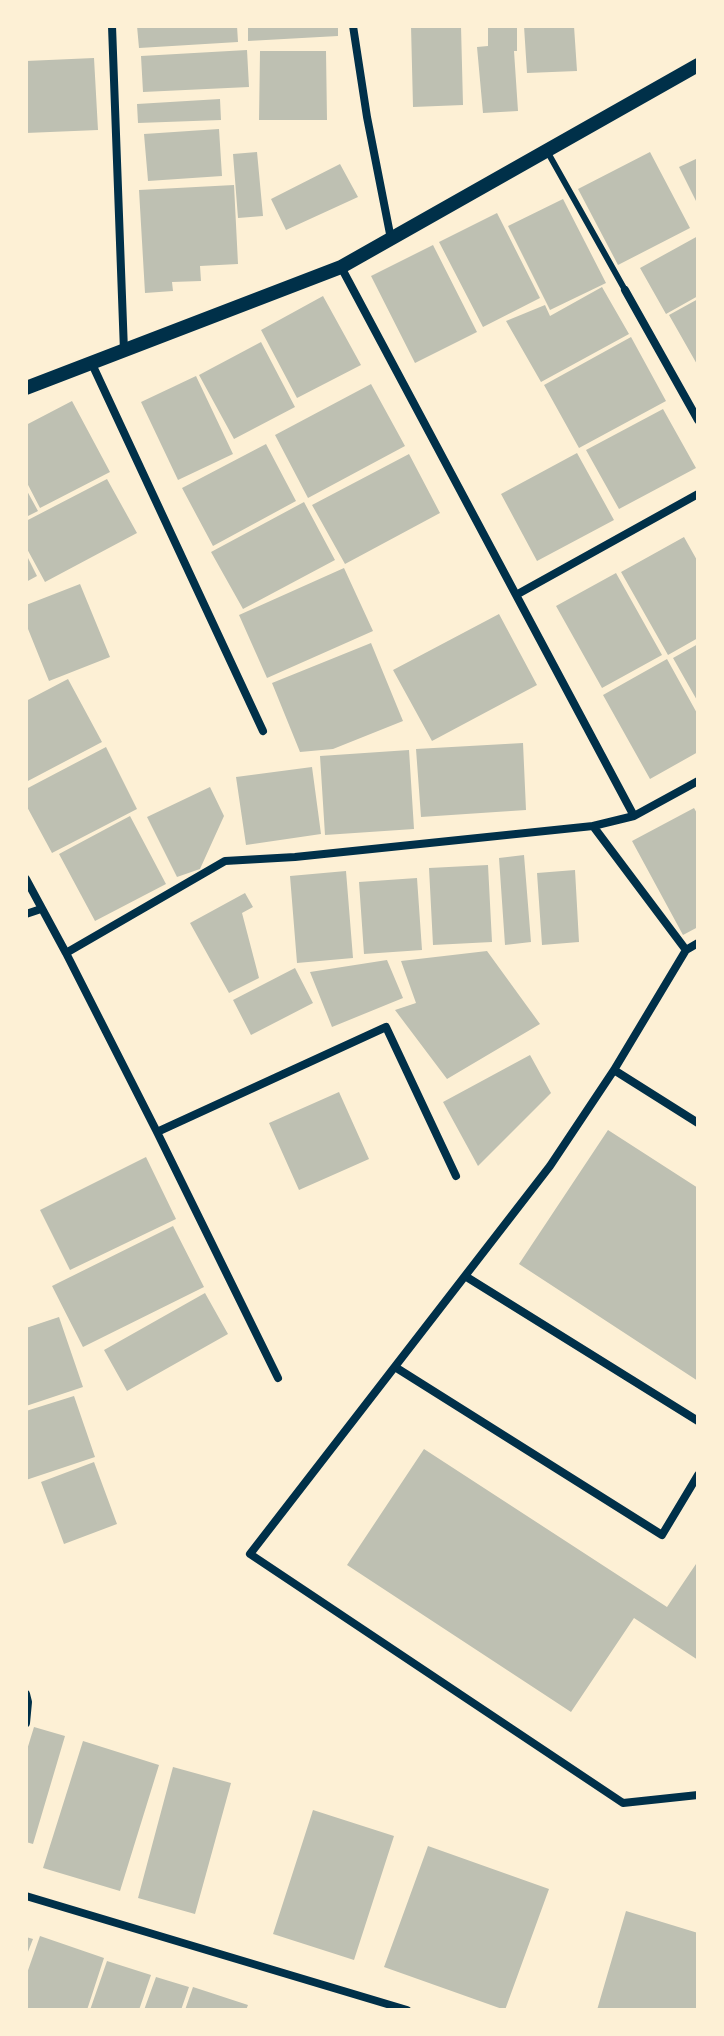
<!DOCTYPE html>
<html>
<head>
<meta charset="utf-8">
<style>
	body { margin:0 }
	#map { position:relative; width:724px; height:2036px; overflow:hidden; background:#fdf0d5; font-family:"Open Sans",sans-serif }
	canvas { display:block }
	.frame { position:absolute; inset:0; border:28px solid #fdf0d5; pointer-events:none }
</style>
</head>
<body>
<div id="map">
<canvas width="724" height="2036"></canvas>
<div class="frame"></div>
</div>
<script>
const ctx = document.querySelector('canvas').getContext('2d');
ctx.lineJoin = 'round';
function fill(path, color) {
  ctx.fillStyle = color;
  ctx.fill(path, 'evenodd');
}
function stroke(path, color, width, dash) {
  ctx.strokeStyle = color;
  ctx.lineWidth = width;
  ctx.lineCap = dash ? 'butt' : 'round';
  ctx.setLineDash(dash || []);
  ctx.stroke(path);
}
fill(new Path2D(`
	M 137,26 L 237,26 L 238,42 L 139,48 Z
	M 248,26 L 338,26 L 338,36 L 248,41 Z
	M 411,26 L 461,26 L 463,105 L 413,107 Z
	M 488,26 L 517,26 L 517,51 L 514,51 L 518,111 L 483,113 L 477,47 L 488,46 Z
	M 524,26 L 574,26 L 577,71 L 527,73 Z
	M 247,50 L 249,87 L 143,92 L 141,56 Z
	M 260,51 L 326,51 L 327,120 L 259,120 Z
	M 94,58 L 98,130 L 26,133 L 26,61 Z
	M 220,99 L 221,120 L 138,123 L 137,104 Z
	M 219,129 L 222,176 L 148,181 L 144,134 Z
	M 257,152 L 263,216 L 238,218 L 233,154 Z
	M 650,152 L 690,228 L 618,265 L 578,189 Z
	M 698,158 L 698,205 L 679,167 Z
	M 340,164 L 358,197 L 286,230 L 271,199 Z
	M 234,185 L 238,264 L 200,266 L 201,281 L 172,282 L 173,291 L 145,293 L 139,190 Z
	M 563,199 L 606,283 L 550,310 L 508,226 Z
	M 497,213 L 540,298 L 483,327 L 439,242 Z
	M 698,236 L 698,296 L 666,314 L 640,268 Z
	M 433,245 L 477,332 L 415,363 L 371,276 Z
	M 602,287 L 629,334 L 541,382 L 506,321 L 545,305 L 550,316 Z
	M 323,296 L 361,365 L 297,398 L 261,330 Z
	M 698,299 L 698,366 L 669,315 Z
	M 631,337 L 666,401 L 579,448 L 544,385 Z
	M 261,342 L 295,407 L 234,439 L 199,375 Z
	M 196,376 L 233,454 L 178,480 L 141,402 Z
	M 371,384 L 405,446 L 308,498 L 275,435 Z
	M 72,401 L 110,472 L 40,508 L 26,481 L 26,425 Z
	M 663,409 L 696,468 L 619,509 L 586,450 Z
	M 266,444 L 296,501 L 213,546 L 182,488 Z
	M 577,453 L 614,520 L 537,561 L 501,494 Z
	M 409,454 L 440,513 L 345,564 L 312,505 Z
	M 107,479 L 137,533 L 45,582 L 26,547 L 26,521 Z
	M 26,489 L 38,511 L 26,517 Z
	M 304,502 L 335,560 L 243,609 L 211,552 Z
	M 684,537 L 698,562 L 698,638 L 668,655 L 621,572 Z
	M 26,554 L 37,576 L 26,582 Z
	M 344,568 L 373,631 L 267,678 L 239,615 Z
	M 616,573 L 662,655 L 602,688 L 556,606 Z
	M 80,584 L 110,657 L 49,681 L 26,624 L 26,605 Z
	M 499,614 L 537,685 L 432,741 L 393,670 Z
	M 371,643 L 403,721 L 333,749 L 300,752 L 272,683 Z
	M 698,644 L 698,702 L 673,658 Z
	M 667,659 L 698,715 L 698,752 L 650,779 L 603,695 Z
	M 68,679 L 102,742 L 26,782 L 26,701 Z
	M 523,743 L 526,810 L 421,817 L 416,749 Z
	M 106,747 L 137,809 L 52,853 L 26,805 L 26,789 Z
	M 409,750 L 414,829 L 325,835 L 320,756 Z
	M 312,767 L 321,834 L 246,845 L 236,777 Z
	M 210,787 L 224,816 L 200,869 L 177,877 L 147,817 Z
	M 694,808 L 698,815 L 698,927 L 683,935 L 632,841 Z
	M 130,816 L 166,884 L 95,921 L 59,854 Z
	M 524,855 L 531,942 L 505,945 L 499,858 Z
	M 488,865 L 492,942 L 433,945 L 429,868 Z
	M 575,870 L 579,942 L 542,945 L 537,873 Z
	M 346,871 L 353,958 L 297,963 L 290,876 Z
	M 417,878 L 422,950 L 364,954 L 359,882 Z
	M 245,893 L 253,907 L 242,913 L 259,978 L 229,993 L 190,923 Z
	M 487,951 L 540,1024 L 447,1079 L 395,1010 L 416,1003 L 401,961 Z
	M 387,960 L 403,998 L 332,1027 L 310,972 Z
	M 295,968 L 313,1003 L 251,1035 L 233,1000 Z
	M 530,1055 L 551,1093 L 478,1166 L 443,1102 Z
	M 339,1092 L 369,1159 L 299,1190 L 269,1123 Z
	M 608,1130 L 698,1188 L 698,1381 L 519,1264 Z
	M 146,1157 L 176,1219 L 70,1270 L 40,1210 Z
	M 173,1226 L 204,1287 L 83,1347 L 52,1286 Z
	M 205,1293 L 228,1334 L 127,1391 L 104,1350 Z
	M 59,1317 L 83,1387 L 26,1406 L 26,1328 Z
	M 74,1396 L 95,1457 L 26,1480 L 26,1411 Z
	M 424,1449 L 667,1607 L 698,1561 L 698,1660 L 634,1618 L 571,1712 L 347,1565 Z
	M 94,1462 L 117,1524 L 64,1544 L 41,1482 Z
	M 34,1727 L 65,1736 L 33,1844 L 26,1842 L 26,1753 Z
	M 83,1741 L 159,1765 L 120,1891 L 43,1868 Z
	M 173,1767 L 231,1783 L 195,1914 L 138,1898 Z
	M 313,1810 L 394,1836 L 354,1960 L 273,1934 Z
	M 428,1846 L 549,1889 L 505,2010 L 384,1967 Z
	M 626,1911 L 698,1933 L 698,2010 L 597,2010 Z
	M 40,1936 L 104,1958 L 87,2010 L 26,2010 L 26,1976 Z
	M 26,1937 L 33,1939 L 26,1957 Z
	M 107,1961 L 151,1975 L 139,2010 L 90,2010 Z
	M 156,1977 L 189,1987 L 181,2010 L 144,2010 Z
	M 193,1987 L 248,2005 L 246,2010 L 185,2010 Z`), '#bec0b2');
stroke(new Path2D(`
	M 547,151 L 625,290`), '#003049', 6);
stroke(new Path2D(`
	M 112,26 L 124,351
	M 353,26 L 367,117 L 391,239
	M 341,267 L 634,816
	M 625,290 L 698,420
	M 92,364 L 263,731
	M 516,595 L 698,494
	M 593,826 L 686,950 L 698,943
	M 26,879 L 66,953 L 157,1132 L 278,1378
	M 26,914 L 41,909
	M 686,950 L 614,1070 L 550,1166 L 250,1554 L 623,1803 L 698,1795
	M 66,953 L 225,861 L 295,857 L 593,826 L 634,816 L 698,781
	M 614,1070 L 698,1123
	M 157,1132 L 386,1027 L 456,1176
	M 465,1276 L 698,1421
	M 395,1367 L 662,1535 L 698,1475
	M 26,1694 L 28,1702 L 26,1723
	M 26,1896 L 407,2010`), '#003049', 8);
stroke(new Path2D(`
	M 26,388 L 341,267 L 698,65`), '#003049', 14);
</script>
</body>
</html>
